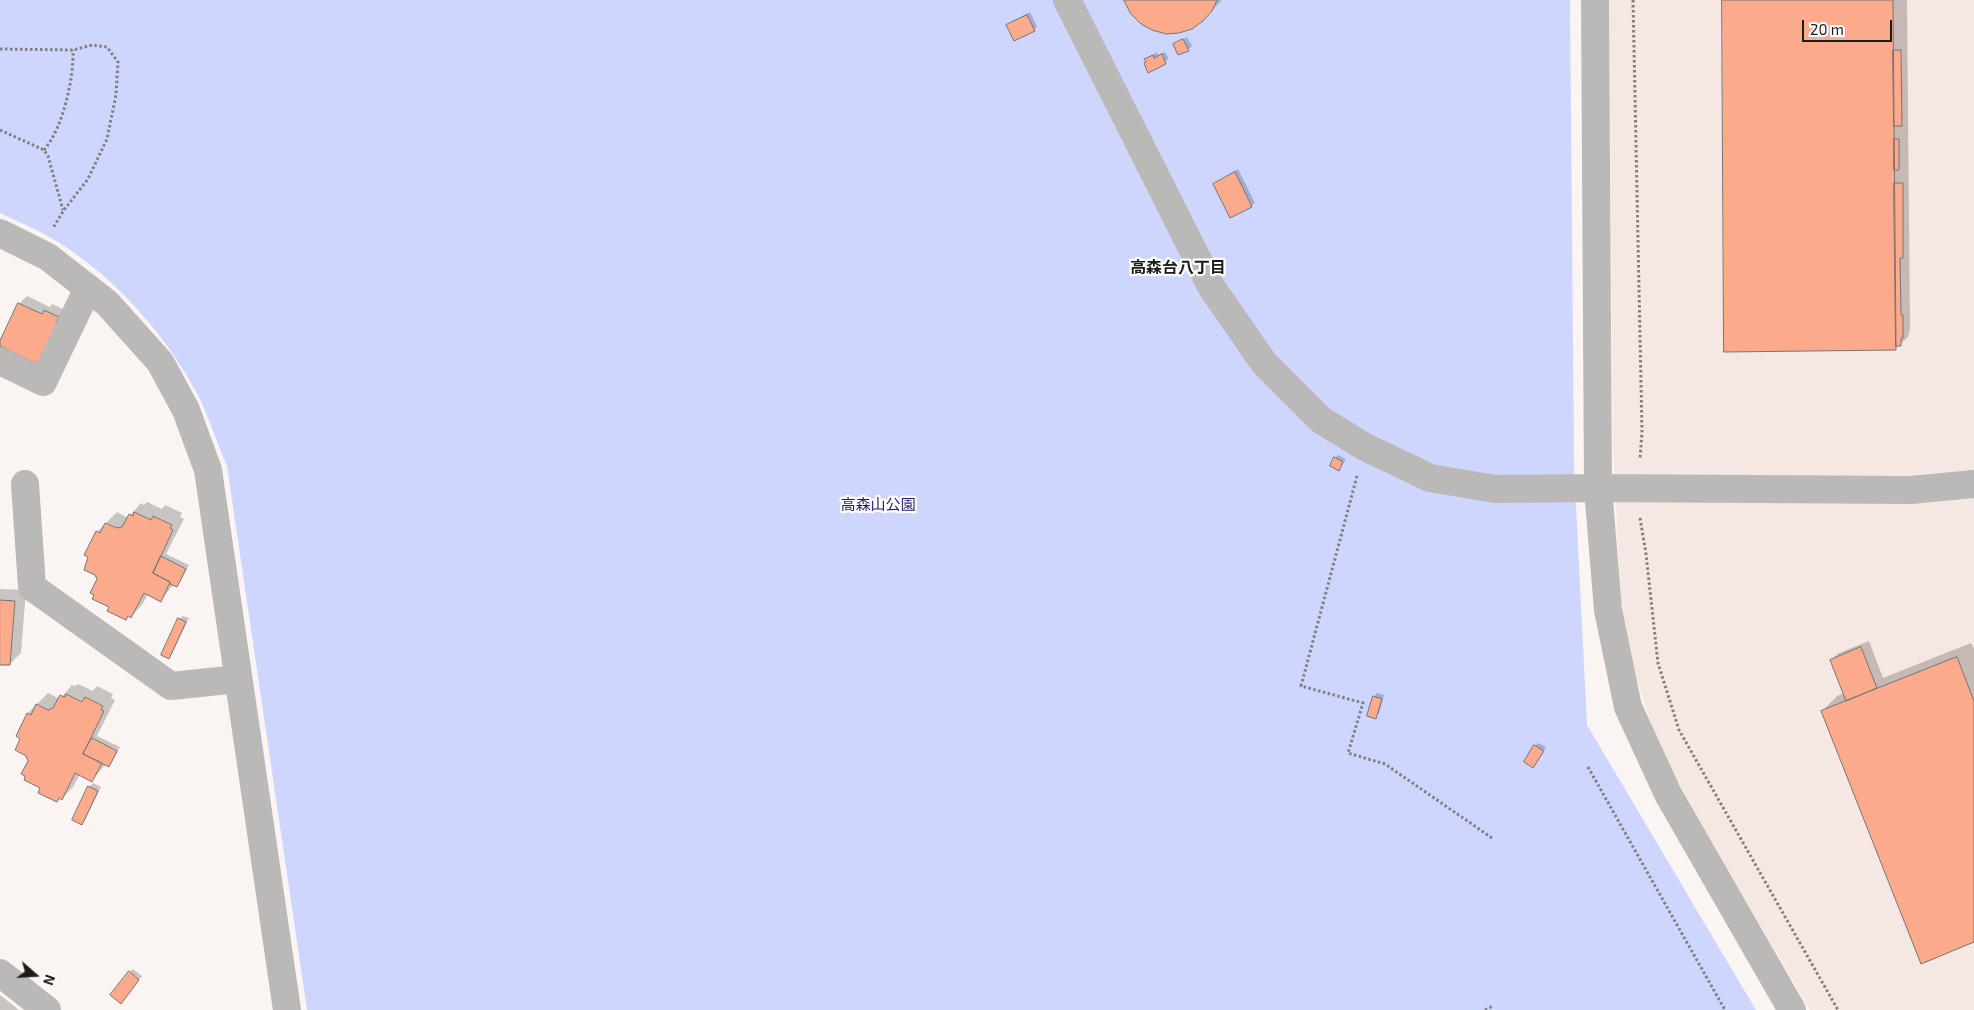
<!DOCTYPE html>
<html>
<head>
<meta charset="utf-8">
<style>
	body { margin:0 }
	#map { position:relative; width:1974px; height:1010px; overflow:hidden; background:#faf5f3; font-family:"Exo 2",sans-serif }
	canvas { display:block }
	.north { position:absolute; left:10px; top:950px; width:50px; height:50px; -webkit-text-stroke:4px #fff; paint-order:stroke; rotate:109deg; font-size:14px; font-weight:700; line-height:20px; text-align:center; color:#1e1c1b }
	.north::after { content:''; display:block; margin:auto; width:18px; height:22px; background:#1e1c1b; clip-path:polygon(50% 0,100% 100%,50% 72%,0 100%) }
	.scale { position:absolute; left:1802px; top:20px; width:90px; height:22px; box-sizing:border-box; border:2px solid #1e1c1b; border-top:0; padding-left:6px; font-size:15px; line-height:18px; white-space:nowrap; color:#1e1c1b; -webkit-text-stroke:4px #fff; paint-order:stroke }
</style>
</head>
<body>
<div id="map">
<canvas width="1974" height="1010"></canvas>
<div class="north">N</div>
<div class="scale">20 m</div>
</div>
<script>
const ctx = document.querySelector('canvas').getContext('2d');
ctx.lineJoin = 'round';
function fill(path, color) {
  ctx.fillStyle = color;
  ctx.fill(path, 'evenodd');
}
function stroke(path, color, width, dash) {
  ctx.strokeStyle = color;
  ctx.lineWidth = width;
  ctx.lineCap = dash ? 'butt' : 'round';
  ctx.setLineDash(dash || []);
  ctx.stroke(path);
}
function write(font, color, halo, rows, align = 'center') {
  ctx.font = font + ' "Exo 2","Noto Sans JP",sans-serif';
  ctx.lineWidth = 4.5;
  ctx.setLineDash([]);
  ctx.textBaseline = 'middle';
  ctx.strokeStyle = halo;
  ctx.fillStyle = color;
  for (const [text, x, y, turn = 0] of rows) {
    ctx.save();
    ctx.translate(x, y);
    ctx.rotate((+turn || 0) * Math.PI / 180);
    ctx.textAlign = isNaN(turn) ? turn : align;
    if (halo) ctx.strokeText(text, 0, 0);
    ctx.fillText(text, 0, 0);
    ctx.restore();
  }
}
fill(new Path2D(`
	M 1609,0 L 1974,0 L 1974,1010 L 1810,1010 L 1701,824 L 1656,741 L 1628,650 L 1621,599 L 1617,532 L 1613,442 Z`), '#f5e8e3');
fill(new Path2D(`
	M 0,0 L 1570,0 L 1574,466 L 1587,725 L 1756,1010 L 307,1010 L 227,466 C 217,443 209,418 198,395 C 165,334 117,279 58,242 C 40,231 19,222 0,213 Z`), '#ced6ff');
fill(new Path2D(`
	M 1125,0 L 1222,0 L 1202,20 Z
	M 1723,0 L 1907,0 L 1910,329 L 1908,337 L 1895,349 Z
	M 1030,12 L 1037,27 L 1034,30 L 1007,25 Z
	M 1187,37 L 1192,46 L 1188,50 L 1175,44 Z
	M 1157,52 L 1158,55 L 1165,52 L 1169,59 L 1149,71 L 1146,60 Z
	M 1238,169 L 1255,203 L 1251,206 L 1214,184 Z
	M 27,296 L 50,307 L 52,304 L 65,310 L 47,356 L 0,345 L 20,303 Z
	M 1338,455 L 1346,459 L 1339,469 L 1335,458 Z
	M 147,502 L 162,509 L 165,505 L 182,513 L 180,517 L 184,519 L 166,554 L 189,565 L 180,582 L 177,586 L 174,584 L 161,600 L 148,594 L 142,605 L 131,616 L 129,615 L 126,619 L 111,607 L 98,579 L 97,532 L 117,512 L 128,518 L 141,503 L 144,505 Z
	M 0,589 L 26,590 L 21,653 L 10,664 L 0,663 Z
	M 183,616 L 189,618 L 172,654 L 168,658 L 179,619 Z
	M 1869,641 L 1883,678 L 1971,643 L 1974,649 L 1974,941 L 1822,711 L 1837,696 L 1844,693 L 1831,660 L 1839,653 Z
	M 78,684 L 93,691 L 97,686 L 113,694 L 111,698 L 115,700 L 97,736 L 120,747 L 112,762 L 109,765 L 106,764 L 92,780 L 80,774 L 73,787 L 62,798 L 60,797 L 56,801 L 42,788 L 29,761 L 22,738 L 17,736 L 28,713 L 48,693 L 60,699 L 72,685 L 75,686 Z
	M 1377,693 L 1384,695 L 1379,714 L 1375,717 L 1374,697 Z
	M 1538,743 L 1546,747 L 1536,763 L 1535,746 Z
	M 93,783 L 101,787 L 85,820 L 82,824 L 73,820 L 89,787 Z
	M 133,969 L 142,976 L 124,999 L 130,972 Z
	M 0,995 L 19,1010 L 0,1010 Z`), '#0003');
const building = new Path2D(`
	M 1124,0 L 1217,0 L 1212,11 L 1203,21 L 1192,29 L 1179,33 L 1166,34 L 1152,30 L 1141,24 L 1131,14 Z
	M 1722,0 L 1893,0 L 1896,350 L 1724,352 Z
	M 1027,15 L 1035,31 L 1014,41 L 1006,25 Z
	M 1183,39 L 1189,51 L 1178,55 L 1173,44 Z
	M 1893,50 L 1901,50 L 1902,126 L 1894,126 Z
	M 1162,54 L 1166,64 L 1148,73 L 1144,63 L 1146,62 L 1144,59 L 1153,55 L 1154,58 Z
	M 1894,139 L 1899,139 L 1899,170 L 1894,170 Z
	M 1235,172 L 1252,207 L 1230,218 L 1213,184 Z
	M 1894,183 L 1903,183 L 1903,258 L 1900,258 L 1901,315 L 1903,315 L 1903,338 L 1901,338 L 1901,346 L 1896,346 Z
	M 18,303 L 42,314 L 44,310 L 59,317 L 56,322 L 60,323 L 39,365 L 0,346 L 0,341 Z
	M 1334,457 L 1343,462 L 1339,471 L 1330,466 Z
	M 134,512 L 151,520 L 153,516 L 172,525 L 170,528 L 173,530 L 153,573 L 170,582 L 161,602 L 144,593 L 131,618 L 128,616 L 126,620 L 107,611 L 109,607 L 92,599 L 94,595 L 90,593 L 97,579 L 95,575 L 84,570 L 88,557 L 84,555 L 96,531 L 100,533 L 105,523 L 117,528 L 122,527 L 129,514 L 133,516 Z
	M 161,556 L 186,569 L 177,587 L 170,584 L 170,582 L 153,573 Z
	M 0,600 L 15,601 L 10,665 L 0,665 Z
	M 178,618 L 186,622 L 169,659 L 161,655 Z
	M 1861,647 L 1877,688 L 1846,701 L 1830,660 Z
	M 1957,657 L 1974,701 L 1974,942 L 1921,964 L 1821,711 Z
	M 66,694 L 82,702 L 85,697 L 103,706 L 101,710 L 104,711 L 83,754 L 102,763 L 92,782 L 75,773 L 62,800 L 59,798 L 57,802 L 38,793 L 40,788 L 24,780 L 25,776 L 21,774 L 28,761 L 26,756 L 15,750 L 20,739 L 16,736 L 27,713 L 31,715 L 36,704 L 48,710 L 53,708 L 60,695 L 64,697 Z
	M 1373,696 L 1382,699 L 1376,719 L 1367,716 Z
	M 92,738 L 117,751 L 109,767 L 83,754 Z
	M 1534,745 L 1544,751 L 1533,768 L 1524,762 Z
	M 88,786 L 98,791 L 82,825 L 72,820 Z
	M 129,971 L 139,980 L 121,1004 L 110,995 Z`);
fill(building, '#fbaa8b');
stroke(building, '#797573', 1);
stroke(new Path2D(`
	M 1633,0 L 1642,432 L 1640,459
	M 0,49 L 73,50 L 92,45 L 107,47 L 118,62 L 116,95 L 107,139 L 88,179 L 64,210 L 53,228
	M 0,130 L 44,150 L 48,156 L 63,210
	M 44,150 C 63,128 74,78 73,50
	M 1357,476 L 1301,686 L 1363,703 L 1348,753 L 1385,764 L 1492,838
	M 1640,518 L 1646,554 L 1658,663 L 1679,730 L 1838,1010
	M 1588,767 L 1725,1010
	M 1485,1010 L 1493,1006`), '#827f7d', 3, [2.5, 2.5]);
stroke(new Path2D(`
	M 1067,0 L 1212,288 L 1264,363 L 1321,420 L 1365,447 L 1430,478 L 1495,489 L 1598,488 L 1911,490 L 1974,484
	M 1595,0 L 1598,488 L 1608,610 L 1628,707 L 1668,794 L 1792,1010
	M 0,233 L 48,257 L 107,303 L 160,362 L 186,410 L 208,470 L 287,1010
	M 0,361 L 43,382 L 88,288
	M 25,484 L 32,587 L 171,686 L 238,679
	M 0,973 L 47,1010`), '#bbb8b8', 28);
write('15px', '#211c6f', '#fff', [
	["高森山公園",878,505]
]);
write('bold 16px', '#1e1c1b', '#fff', [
	["高森台八丁目",1178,268]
]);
</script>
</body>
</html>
